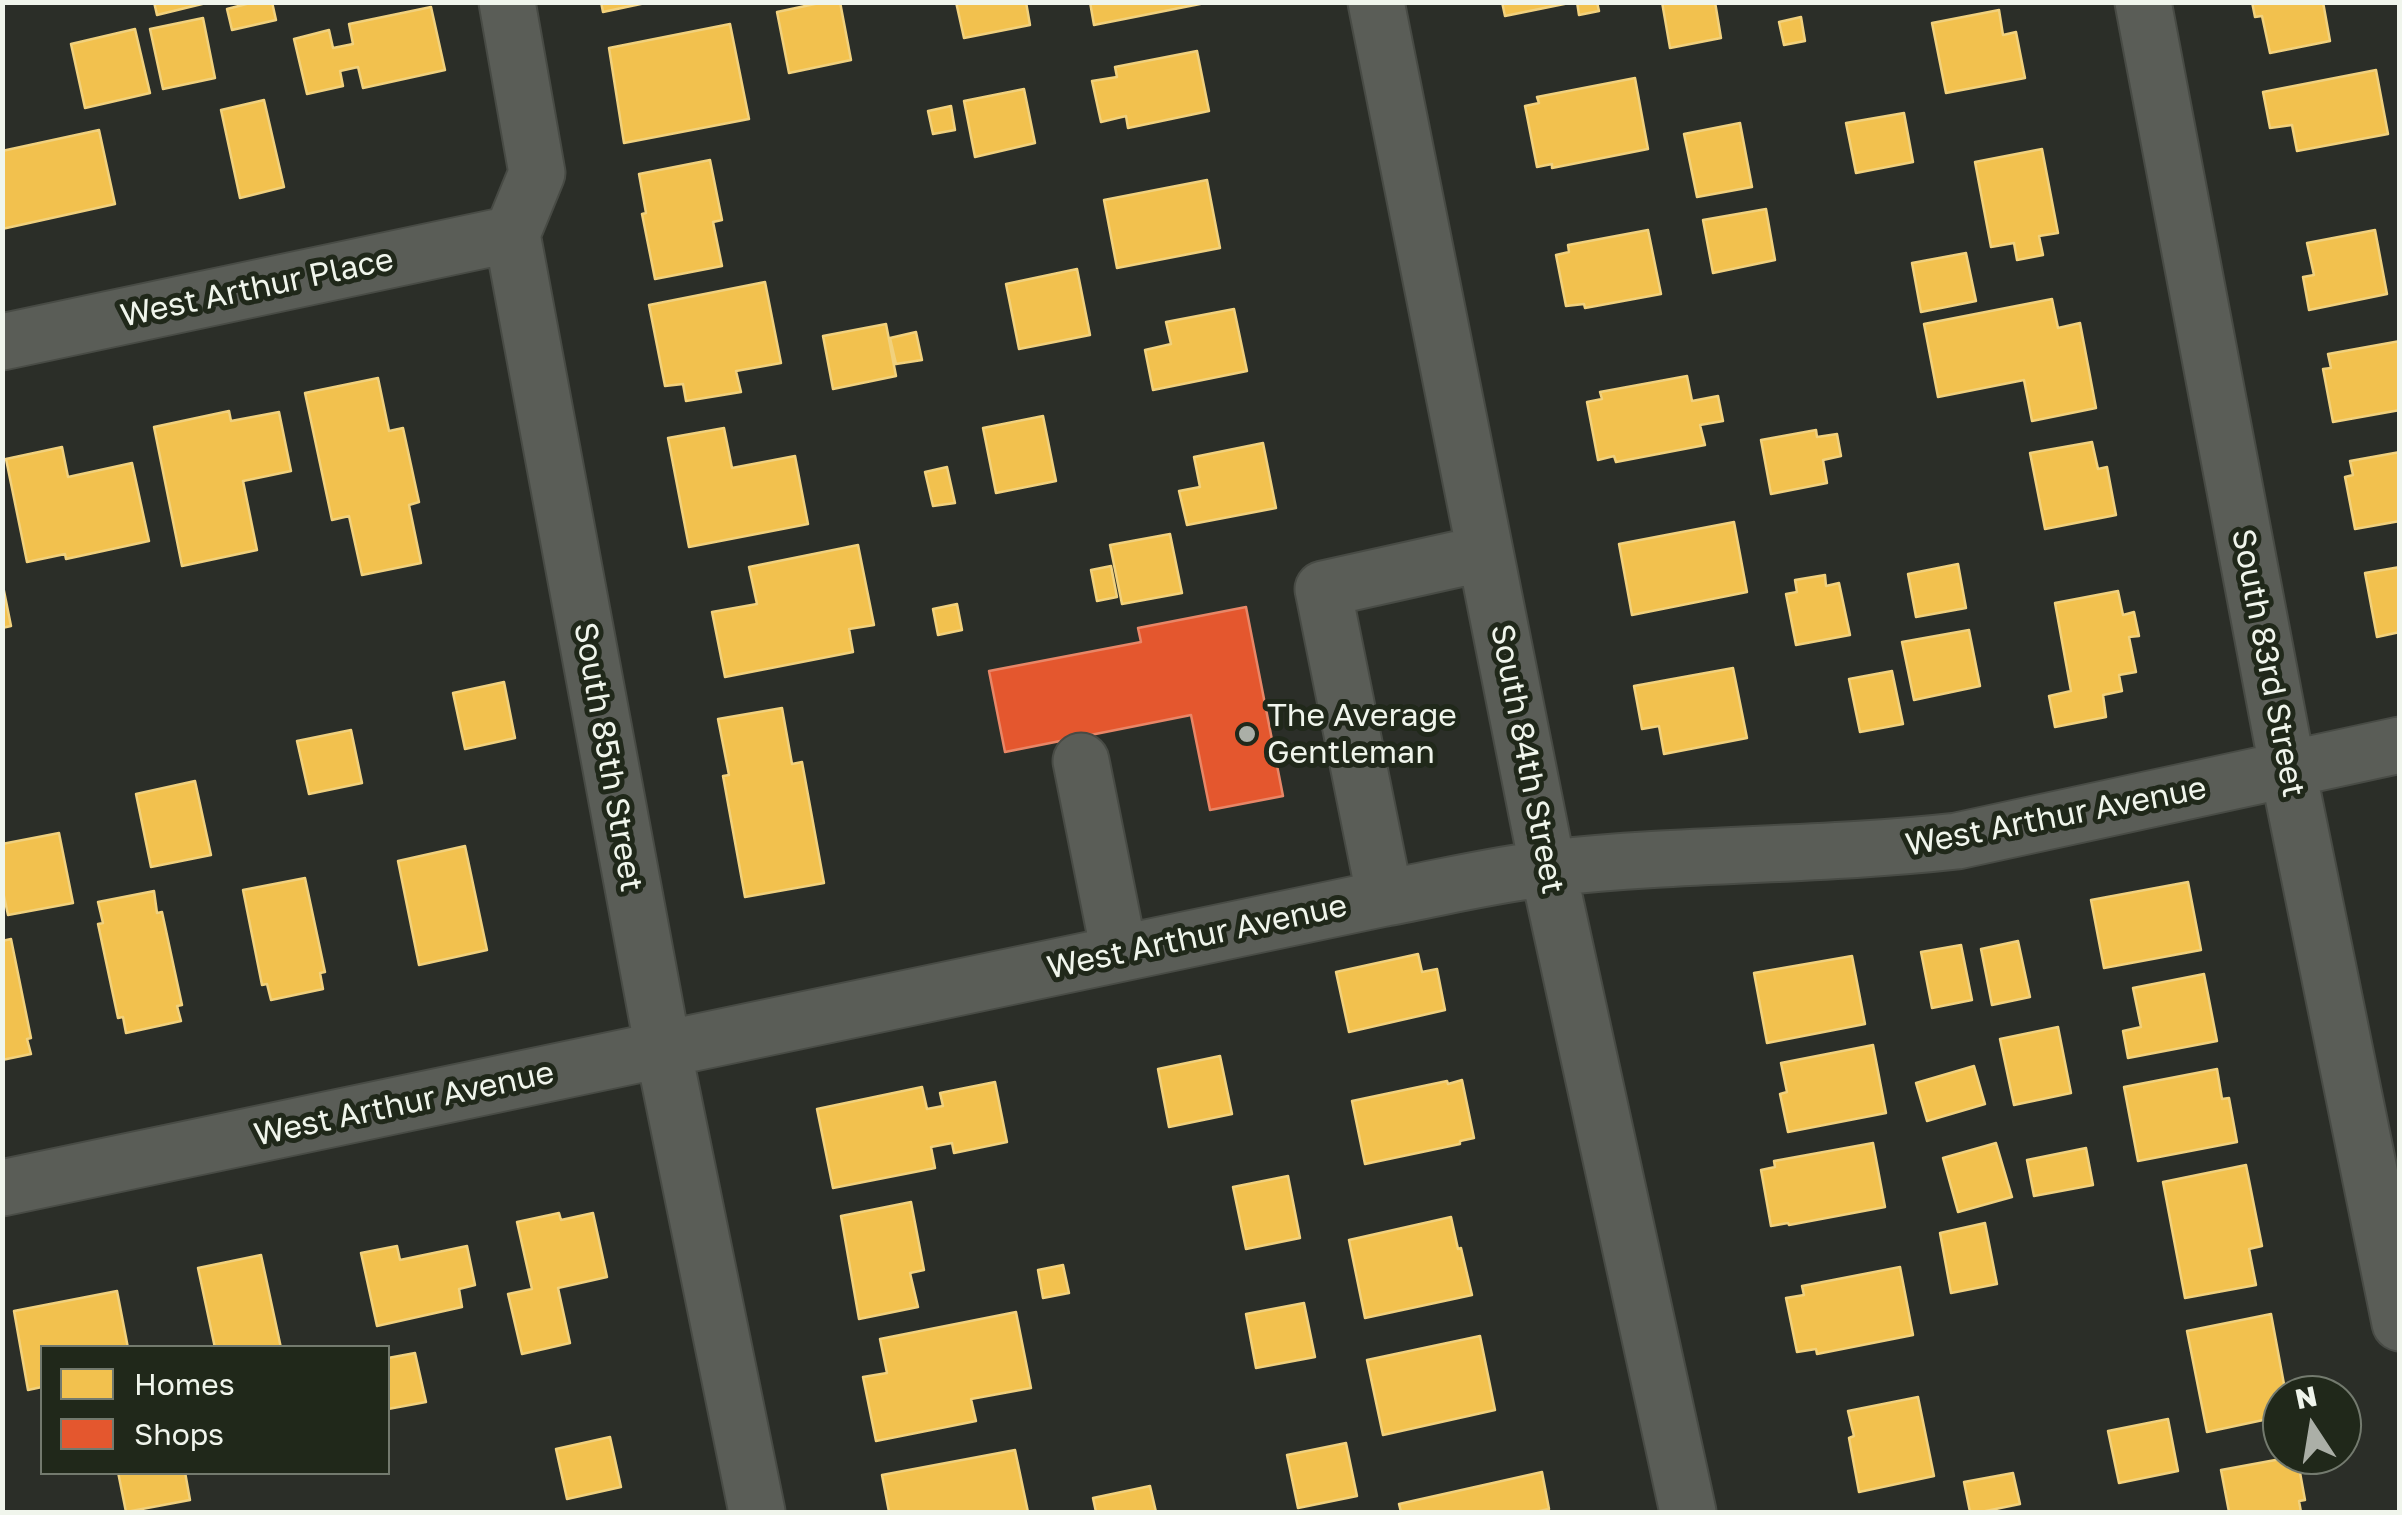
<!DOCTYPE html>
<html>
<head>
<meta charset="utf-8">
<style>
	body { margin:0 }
	#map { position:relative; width:2402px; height:1515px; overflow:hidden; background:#2b2e28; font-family:"Golos Text",sans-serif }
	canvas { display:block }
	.frame { position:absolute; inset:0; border:5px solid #f0f5ec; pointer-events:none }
	.legend { position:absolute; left:40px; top:1345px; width:350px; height:130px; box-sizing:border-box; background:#20281a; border:2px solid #737a6e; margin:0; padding:12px 18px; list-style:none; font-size:30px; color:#f0f5ec }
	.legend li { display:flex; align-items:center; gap:20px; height:50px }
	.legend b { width:50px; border:2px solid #737a6e }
	.north { position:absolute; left:2262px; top:1375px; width:100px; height:100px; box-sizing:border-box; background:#20281a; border:2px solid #737a6e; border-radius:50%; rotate:348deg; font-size:28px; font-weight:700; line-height:40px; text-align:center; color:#f0f5ec }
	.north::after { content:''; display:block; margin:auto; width:35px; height:45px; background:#abafa7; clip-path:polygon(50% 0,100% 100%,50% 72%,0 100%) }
</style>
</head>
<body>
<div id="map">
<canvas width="2402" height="1515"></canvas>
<div class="frame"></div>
<ul class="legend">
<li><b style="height:28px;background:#f2c14e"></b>Homes</li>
<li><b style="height:28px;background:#e4572e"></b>Shops</li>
</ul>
<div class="north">N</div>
</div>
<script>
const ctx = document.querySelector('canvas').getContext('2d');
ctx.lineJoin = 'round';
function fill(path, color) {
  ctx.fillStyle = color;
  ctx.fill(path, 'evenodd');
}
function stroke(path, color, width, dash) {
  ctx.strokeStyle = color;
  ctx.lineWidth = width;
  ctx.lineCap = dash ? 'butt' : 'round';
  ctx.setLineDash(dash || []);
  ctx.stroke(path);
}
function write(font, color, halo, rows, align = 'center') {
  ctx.font = font + ' "Golos Text",sans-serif';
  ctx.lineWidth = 10;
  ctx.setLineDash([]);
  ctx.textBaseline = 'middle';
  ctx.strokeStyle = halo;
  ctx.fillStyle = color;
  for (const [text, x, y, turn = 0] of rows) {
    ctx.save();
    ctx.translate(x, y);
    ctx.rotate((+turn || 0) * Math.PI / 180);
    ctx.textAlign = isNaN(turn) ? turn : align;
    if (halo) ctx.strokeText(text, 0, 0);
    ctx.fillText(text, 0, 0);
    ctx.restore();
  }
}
const homes = new Path2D(`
	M 154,2 L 205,2 L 206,3 L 157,15 Z
	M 254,2 L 272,2 L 276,20 L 232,30 L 227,9 Z
	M 601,2 L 650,2 L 603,12 Z
	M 824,2 L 840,2 L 851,60 L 789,73 L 777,12 Z
	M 956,2 L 1026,2 L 1030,25 L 964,38 Z
	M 1090,2 L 1210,2 L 1094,25 Z
	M 1502,2 L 1574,2 L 1505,16 Z
	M 1577,2 L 1597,2 L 1599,11 L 1579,15 Z
	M 1662,2 L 1715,2 L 1721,38 L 1670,48 Z
	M 2252,2 L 2323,2 L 2330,41 L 2270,53 L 2262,16 L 2255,17 Z
	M 431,7 L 445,70 L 363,88 L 358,67 L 340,71 L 343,86 L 307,94 L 294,39 L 329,30 L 333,48 L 353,44 L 349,24 Z
	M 1999,10 L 2003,35 L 2016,32 L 2025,78 L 1946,93 L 1932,23 Z
	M 1801,17 L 1805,41 L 1784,45 L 1779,22 Z
	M 203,18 L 215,78 L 163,89 L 150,29 Z
	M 730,24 L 749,119 L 624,143 L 609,48 Z
	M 135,29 L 150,93 L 85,108 L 71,44 Z
	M 1197,51 L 1209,111 L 1128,128 L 1126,116 L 1101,122 L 1092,81 L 1117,77 L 1115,67 Z
	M 2376,70 L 2388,134 L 2297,151 L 2292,125 L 2270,128 L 2263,92 Z
	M 1635,78 L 1648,149 L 1552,168 L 1552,164 L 1537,167 L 1525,106 L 1539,103 L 1537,97 Z
	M 1024,89 L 1035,143 L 975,157 L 964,101 Z
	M 264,100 L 284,187 L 240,198 L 221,110 Z
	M 951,106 L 955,130 L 933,134 L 928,111 Z
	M 1904,113 L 1913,162 L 1856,173 L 1846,123 Z
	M 1740,123 L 1752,187 L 1697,197 L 1684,134 Z
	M 99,130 L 115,204 L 2,229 L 2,151 Z
	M 2042,149 L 2058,233 L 2039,236 L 2043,255 L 2017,260 L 2014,243 L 1991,247 L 1975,162 Z
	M 710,160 L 722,220 L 713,222 L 722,266 L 655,279 L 642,214 L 646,213 L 639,174 Z
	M 1207,180 L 1220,248 L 1117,268 L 1104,200 Z
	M 1766,209 L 1775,260 L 1713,273 L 1703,220 Z
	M 1648,230 L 1661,294 L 1585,308 L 1584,304 L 1566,306 L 1556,255 L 1569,252 L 1568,245 Z
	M 2375,230 L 2387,294 L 2309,310 L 2303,277 L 2314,275 L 2307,243 Z
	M 1966,253 L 1976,301 L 1921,312 L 1912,263 Z
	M 1077,269 L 1090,335 L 1019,349 L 1006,284 Z
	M 765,282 L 781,363 L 736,371 L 741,392 L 686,401 L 683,384 L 665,386 L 649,305 Z
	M 2052,299 L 2058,328 L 2080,323 L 2096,408 L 2032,421 L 2024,380 L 1938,397 L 1924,324 Z
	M 1234,309 L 1247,371 L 1153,390 L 1145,350 L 1171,344 L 1166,322 Z
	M 886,324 L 896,376 L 833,389 L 823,336 Z
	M 916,332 L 922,360 L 896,364 L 890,338 Z
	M 2400,341 L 2400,410 L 2333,422 L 2323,369 L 2331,368 L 2328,354 Z
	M 1687,376 L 1692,401 L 1718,396 L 1723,421 L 1700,425 L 1705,445 L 1616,462 L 1614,456 L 1598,460 L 1587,402 L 1602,399 L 1600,392 Z
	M 378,378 L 389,431 L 403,428 L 419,502 L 409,505 L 421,563 L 362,575 L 349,516 L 332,520 L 305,393 Z
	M 229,411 L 231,421 L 279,412 L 291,471 L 243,481 L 257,550 L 182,566 L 154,427 Z
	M 1043,416 L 1056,481 L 996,493 L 983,428 Z
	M 724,428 L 732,468 L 795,456 L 808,524 L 689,547 L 668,438 Z
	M 1816,430 L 1817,437 L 1837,434 L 1841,456 L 1823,460 L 1827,483 L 1771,494 L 1761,440 Z
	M 2092,442 L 2098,469 L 2107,467 L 2116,515 L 2045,529 L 2030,453 Z
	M 1263,443 L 1276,508 L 1187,525 L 1179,491 L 1200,487 L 1194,457 Z
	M 62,447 L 68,477 L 132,463 L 149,541 L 66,559 L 65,554 L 27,562 L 6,459 Z
	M 2400,452 L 2400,521 L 2355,529 L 2345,477 L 2353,475 L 2350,461 Z
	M 947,467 L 955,503 L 933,506 L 925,472 Z
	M 1734,522 L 1747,592 L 1632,615 L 1619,544 Z
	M 1170,534 L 1182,593 L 1122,604 L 1110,545 Z
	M 858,545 L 874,625 L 849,629 L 853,652 L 725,677 L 712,612 L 757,604 L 749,567 Z
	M 1958,564 L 1966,608 L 1916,617 L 1908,574 Z
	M 1111,566 L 1117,597 L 1097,601 L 1091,570 Z
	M 2400,567 L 2400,632 L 2377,637 L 2365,573 Z
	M 1825,575 L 1826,586 L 1839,583 L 1850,635 L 1796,645 L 1786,594 L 1797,592 L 1795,580 Z
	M 2,581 L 11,626 L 2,628 Z
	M 2118,591 L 2123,615 L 2134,612 L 2139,636 L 2129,637 L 2136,672 L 2119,675 L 2122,691 L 2103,695 L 2106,717 L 2055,727 L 2049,696 L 2071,691 L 2055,603 Z
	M 957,604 L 962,630 L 938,635 L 933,609 Z
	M 1969,630 L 1980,686 L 1914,700 L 1902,642 Z
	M 1733,668 L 1747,738 L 1664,754 L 1659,726 L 1642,729 L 1634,686 Z
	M 1892,671 L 1903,724 L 1860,732 L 1849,679 Z
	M 504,682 L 515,738 L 465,749 L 453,693 Z
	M 782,708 L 792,764 L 802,762 L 824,883 L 745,897 L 723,776 L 729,775 L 718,719 Z
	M 351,730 L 362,783 L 309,794 L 297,741 Z
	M 195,781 L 211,855 L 151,867 L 136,794 Z
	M 59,833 L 73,903 L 8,915 L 2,887 L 2,844 Z
	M 465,846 L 487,950 L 419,965 L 398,861 Z
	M 305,878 L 325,972 L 320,973 L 323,989 L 271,1000 L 267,984 L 262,985 L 243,890 Z
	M 2188,882 L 2201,950 L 2104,968 L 2091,900 Z
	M 154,891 L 157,913 L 162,912 L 182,1005 L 177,1006 L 181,1021 L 126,1033 L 123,1017 L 118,1018 L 98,924 L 103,923 L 98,902 Z
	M 11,939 L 31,1038 L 27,1039 L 31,1054 L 2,1060 L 2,941 Z
	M 2018,941 L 2030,997 L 1992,1005 L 1981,949 Z
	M 1961,945 L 1972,1000 L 1932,1008 L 1921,952 Z
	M 1418,954 L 1422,972 L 1437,969 L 1445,1010 L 1349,1032 L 1336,972 Z
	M 1852,956 L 1865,1024 L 1767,1043 L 1754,973 Z
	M 2204,974 L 2217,1041 L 2128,1058 L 2123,1031 L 2141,1027 L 2133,988 Z
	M 2058,1027 L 2071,1093 L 2014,1105 L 2000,1039 Z
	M 1873,1045 L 1886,1113 L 1788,1132 L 1780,1094 L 1787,1092 L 1781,1063 Z
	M 1220,1056 L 1232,1114 L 1169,1127 L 1158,1069 Z
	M 1974,1066 L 1985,1104 L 1927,1121 L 1916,1083 Z
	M 2217,1069 L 2222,1099 L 2229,1098 L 2237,1142 L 2138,1161 L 2124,1087 Z
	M 1462,1080 L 1474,1138 L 1460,1141 L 1460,1144 L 1365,1164 L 1352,1101 L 1447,1081 L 1448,1084 Z
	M 995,1082 L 1007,1142 L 954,1153 L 952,1143 L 931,1147 L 935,1168 L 833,1188 L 817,1109 L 922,1087 L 927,1109 L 943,1106 L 940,1093 Z
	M 1873,1143 L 1885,1207 L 1789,1225 L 1788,1223 L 1771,1226 L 1761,1170 L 1775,1167 L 1774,1161 Z
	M 1996,1143 L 2012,1197 L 1958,1212 L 1943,1158 Z
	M 2086,1148 L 2093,1185 L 2034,1196 L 2027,1160 Z
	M 2246,1165 L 2262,1246 L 2249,1249 L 2256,1285 L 2185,1298 L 2163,1182 Z
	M 1288,1176 L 1300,1238 L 1246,1249 L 1233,1187 Z
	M 911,1202 L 924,1270 L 910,1273 L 918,1307 L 859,1319 L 841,1216 Z
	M 559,1213 L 561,1220 L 593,1213 L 607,1277 L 558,1288 L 570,1343 L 522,1354 L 508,1294 L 532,1289 L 517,1222 Z
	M 1451,1217 L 1458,1249 L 1461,1248 L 1472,1295 L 1365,1318 L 1349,1240 Z
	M 1985,1223 L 1997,1284 L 1951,1293 L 1940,1233 Z
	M 397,1246 L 400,1260 L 467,1246 L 475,1285 L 459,1289 L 462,1307 L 377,1326 L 361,1253 Z
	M 261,1255 L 281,1348 L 215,1348 L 198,1268 Z
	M 1063,1265 L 1069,1293 L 1043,1298 L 1038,1270 Z
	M 1900,1267 L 1913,1335 L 1817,1354 L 1816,1349 L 1797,1352 L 1786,1298 L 1804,1295 L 1802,1286 Z
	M 117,1291 L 128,1348 L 42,1348 L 42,1387 L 28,1390 L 14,1311 Z
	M 1304,1303 L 1315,1357 L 1256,1368 L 1246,1314 Z
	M 1016,1312 L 1031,1388 L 971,1399 L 976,1421 L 876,1441 L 863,1377 L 887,1373 L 880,1339 Z
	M 2271,1314 L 2286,1395 L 2282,1395 L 2282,1416 L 2207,1432 L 2187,1331 Z
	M 1480,1336 L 1495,1410 L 1383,1435 L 1367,1360 Z
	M 415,1353 L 426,1402 L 388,1409 L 388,1358 Z
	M 1918,1397 L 1934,1476 L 1859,1492 L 1849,1438 L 1854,1436 L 1848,1411 Z
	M 2168,1419 L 2178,1471 L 2119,1483 L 2108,1431 Z
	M 610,1437 L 621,1487 L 567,1499 L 556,1449 Z
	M 1346,1443 L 1357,1496 L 1298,1508 L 1287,1455 Z
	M 1015,1450 L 1028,1512 L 889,1512 L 882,1475 Z
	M 2297,1456 L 2305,1500 L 2299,1501 L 2301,1512 L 2229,1512 L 2221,1470 Z
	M 118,1472 L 185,1472 L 190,1500 L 126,1512 Z
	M 1542,1472 L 1549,1509 L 1535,1512 L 1401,1512 L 1399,1504 Z
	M 2013,1473 L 2020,1504 L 1981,1512 L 1970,1512 L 1964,1482 Z
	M 1150,1486 L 1156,1512 L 1096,1512 L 1093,1498 Z`);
fill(homes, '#f2c14e');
stroke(homes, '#f1d17d', 2.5);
const shops = new Path2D(`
	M 1246,607 L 1283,796 L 1210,810 L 1191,715 L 1005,752 L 989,671 L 1141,642 L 1138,628 Z`);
fill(shops, '#e4572e');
stroke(shops, '#e88667', 2.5);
const minor = new Path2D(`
	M 507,2 L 537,173 L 512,234 L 663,1049 L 757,1512
	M 1376,2 L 1548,869 L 1688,1512
	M 2143,2 L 2288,771 L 2400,1323
	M 2,342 L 512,234
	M 1081,761 L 1119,952
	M 1385,898 L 1323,589 L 1485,553
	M 2,1188 L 1385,898 C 1440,888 1496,874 1551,868 C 1686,853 1822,856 1957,841 L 2400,745`);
stroke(minor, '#484b45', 59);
stroke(minor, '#5a5d57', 55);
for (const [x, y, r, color] of [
	[1247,734,10,"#abafa7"]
]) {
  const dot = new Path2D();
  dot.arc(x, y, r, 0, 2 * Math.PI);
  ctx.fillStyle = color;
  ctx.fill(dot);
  stroke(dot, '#20281a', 4);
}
write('32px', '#f0f5ec', '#20281a', [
	["West Arthur Place",257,288,-12],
	["South 83rd Street",2268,663,79],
	["South 85th Street",608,757,80],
	["South 84th Street",1527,759,79],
	["West Arthur Avenue",2056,817,-11],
	["West Arthur Avenue",1197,937,-12],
	["West Arthur Avenue",404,1104,-12]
]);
write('32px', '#f0f5ec', '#20281a', [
	["The Average",1267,716],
	["Gentleman",1267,753]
], 'left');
</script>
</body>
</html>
